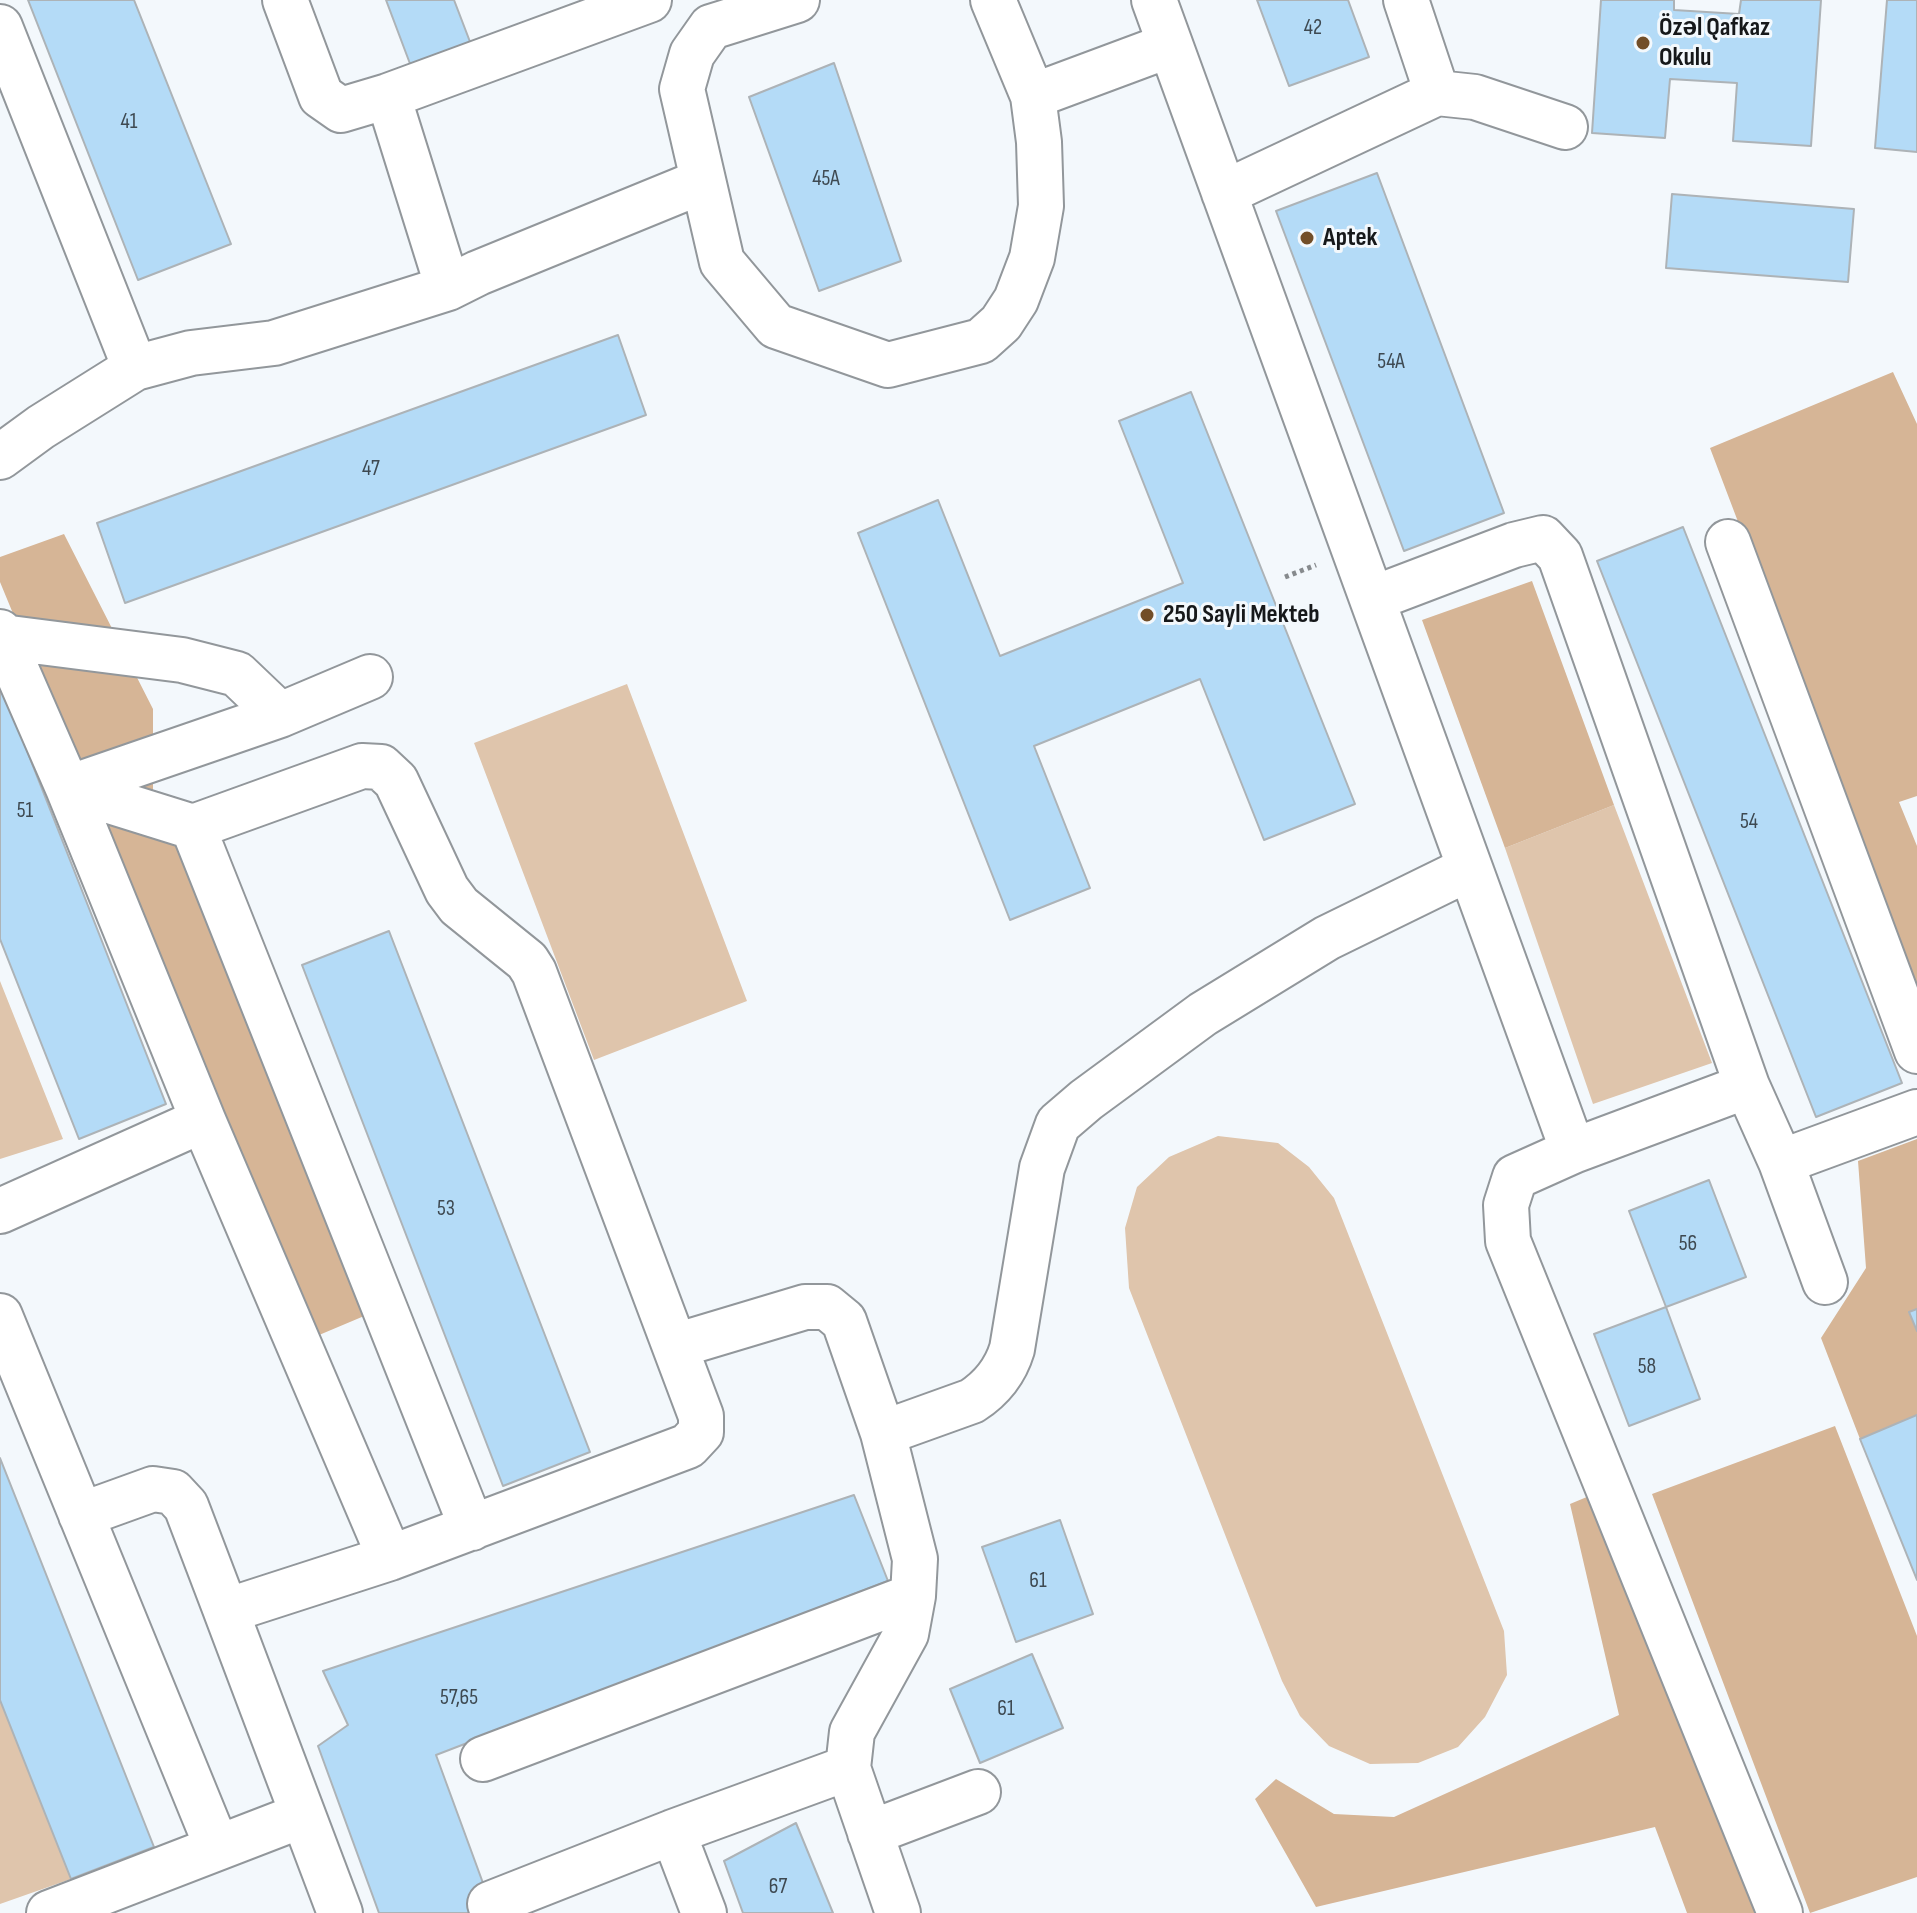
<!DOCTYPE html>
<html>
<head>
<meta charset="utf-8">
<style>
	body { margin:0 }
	canvas { display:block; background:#f3f8fc }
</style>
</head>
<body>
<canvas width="1917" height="1913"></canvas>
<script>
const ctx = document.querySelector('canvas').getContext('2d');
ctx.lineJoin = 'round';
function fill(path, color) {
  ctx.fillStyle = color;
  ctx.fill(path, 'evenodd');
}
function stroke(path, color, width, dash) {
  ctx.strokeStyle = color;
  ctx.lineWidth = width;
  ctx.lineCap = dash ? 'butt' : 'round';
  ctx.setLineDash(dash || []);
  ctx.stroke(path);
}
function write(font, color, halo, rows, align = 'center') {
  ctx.font = font + ' "Sofia Sans Condensed",sans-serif';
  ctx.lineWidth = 6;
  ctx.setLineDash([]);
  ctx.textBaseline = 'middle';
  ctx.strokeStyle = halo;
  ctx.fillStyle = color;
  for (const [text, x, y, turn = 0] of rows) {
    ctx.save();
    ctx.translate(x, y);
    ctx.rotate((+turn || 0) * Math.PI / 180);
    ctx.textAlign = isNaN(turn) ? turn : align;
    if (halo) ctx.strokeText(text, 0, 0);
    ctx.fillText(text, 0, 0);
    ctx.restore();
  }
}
fill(new Path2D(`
	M 627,684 L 747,1001 L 594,1060 L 474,743 Z
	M 1614,805 L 1712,1063 L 1593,1104 L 1505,848 Z
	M 0,981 L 63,1139 L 0,1159 Z
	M 1218,1136 L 1278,1143 L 1309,1167 L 1334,1198 L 1504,1631 L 1507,1675 L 1485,1717 L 1458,1747 L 1418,1763 L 1370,1764 L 1329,1746 L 1300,1716 L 1282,1681 L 1129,1288 L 1125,1228 L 1137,1187 L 1169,1157 Z
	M 0,1700 L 71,1879 L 0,1904 Z`), '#dfc5ac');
fill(new Path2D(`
	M 1893,372 L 1917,424 L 1917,796 L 1899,802 L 1917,846 L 1917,993 L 1710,448 Z
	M 64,534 L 153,709 L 153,790 L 376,1311 L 312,1338 L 0,582 L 0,557 Z
	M 1532,581 L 1614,805 L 1505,848 L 1422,620 Z
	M 1917,1139 L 1917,1309 L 1909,1312 L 1917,1331 L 1917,1415 L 1860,1439 L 1821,1338 L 1866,1268 L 1858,1161 Z
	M 1835,1426 L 1917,1636 L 1917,1877 L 1810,1913 L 1652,1494 Z
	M 1594,1494 L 1759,1913 L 1687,1913 L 1655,1827 L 1316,1907 L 1255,1799 L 1276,1779 L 1334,1814 L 1394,1817 L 1619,1715 L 1570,1504 Z`), '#d6b596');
const building = new Path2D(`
	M 28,0 L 134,0 L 231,244 L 138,280 Z
	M 386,0 L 454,0 L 472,47 L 412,69 Z
	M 1257,0 L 1348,0 L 1369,57 L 1289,86 Z
	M 1601,0 L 1674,0 L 1674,10 L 1739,14 L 1741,0 L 1821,0 L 1811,146 L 1733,141 L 1737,83 L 1670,79 L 1665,138 L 1592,133 Z
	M 1887,0 L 1917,0 L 1917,152 L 1875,148 Z
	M 834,63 L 901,261 L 819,291 L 749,97 Z
	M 1377,173 L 1504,513 L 1404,551 L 1276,211 Z
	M 1672,194 L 1854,209 L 1848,282 L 1666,268 Z
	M 618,335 L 646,415 L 125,603 L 97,523 Z
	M 1191,392 L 1355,804 L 1264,840 L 1200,679 L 1034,746 L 1090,888 L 1010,920 L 858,533 L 938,500 L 1000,656 L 1183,583 L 1119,421 Z
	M 1683,527 L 1902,1083 L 1816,1117 L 1597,561 Z
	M 0,682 L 166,1104 L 79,1139 L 0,939 Z
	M 389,931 L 590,1452 L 503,1486 L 302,965 Z
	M 1709,1180 L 1746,1277 L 1666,1307 L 1629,1211 Z
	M 1666,1307 L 1700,1399 L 1629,1426 L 1594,1334 Z
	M 1917,1309 L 1917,1331 L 1909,1312 Z
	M 1917,1415 L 1917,1580 L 1860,1439 Z
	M 0,1458 L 154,1847 L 71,1879 L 0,1700 Z
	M 854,1495 L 888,1581 L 436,1755 L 494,1913 L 379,1913 L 318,1746 L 348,1725 L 323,1671 Z
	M 1060,1520 L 1093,1614 L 1016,1642 L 982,1547 Z
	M 1032,1654 L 1063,1728 L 980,1763 L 950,1689 Z
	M 796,1823 L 833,1913 L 743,1913 L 724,1861 Z`);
fill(building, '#b4dbf7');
stroke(building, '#adb3b7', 2);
const minor = new Path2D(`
	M 285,0 L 321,96 L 341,110 L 388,96 L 649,0
	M 797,0 L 711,27 L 692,54 L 682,89 L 722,262 L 776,326 L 888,365 L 981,341 L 1001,323 L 1016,300 L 1032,258 L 1041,206 L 1039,142 L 1033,96 L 993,0
	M 1154,0 L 1573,1151
	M 0,27 L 135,368
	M 1437,93 L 1475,97 L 1565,127
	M 388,96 L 448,288
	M 1033,96 L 1170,45
	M 1224,193 L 1437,93 L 1406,0
	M 0,457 L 41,427 L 135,368 L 191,353 L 274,343 L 448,288 L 478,273 L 703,181
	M 1728,542 L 1917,1051
	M 1372,599 L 1514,545 L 1543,538 L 1560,556 L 1747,1086 L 1781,1162 L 1825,1282
	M 0,632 L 68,788 L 203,1120 L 390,1558
	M 2,637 L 182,660 L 237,674 L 280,715 L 370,677
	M 68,788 L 193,827 L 472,1528
	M 68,788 L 280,715
	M 193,827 L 362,766 L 381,767 L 396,781 L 447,890 L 459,906 L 527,961 L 534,972 L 701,1416 L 701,1432 L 688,1446 L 390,1558 L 226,1611 L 340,1913
	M 1747,1086 L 1573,1151 L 1515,1177 L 1506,1205 L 1508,1241 L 1780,1913
	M 1781,1162 L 1917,1112
	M 0,1211 L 203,1120
	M 0,1316 L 217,1847
	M 675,1346 L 805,1307 L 827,1307 L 844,1321 L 883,1433 L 915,1559 L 913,1596 L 906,1634 L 852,1732 L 848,1768 L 898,1913
	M 883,1433 L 972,1401 C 992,1388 1005,1372 1012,1349 L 1042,1168 L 1058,1124 L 1086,1100 L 1203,1014 L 1327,938 L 1470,868
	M 81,1515 L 153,1489 L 173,1492 L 186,1506 L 226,1611
	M 483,1759 L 913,1596
	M 673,1832 L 704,1913
	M 870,1833 L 978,1792
	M 490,1904 L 673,1832 L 848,1768
	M 49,1913 L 303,1815`);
stroke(minor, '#92979b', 48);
stroke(new Path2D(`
	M 1285,577 L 1316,565`), '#868a8d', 5, [4, 4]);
stroke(minor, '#fff', 44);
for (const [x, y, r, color] of [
	[1643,43,8,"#724e28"],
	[1307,238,8,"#724e28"],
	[1147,615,8,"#724e28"]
]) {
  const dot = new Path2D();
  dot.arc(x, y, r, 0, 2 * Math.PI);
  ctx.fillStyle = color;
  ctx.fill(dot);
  stroke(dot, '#f3f8fc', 3);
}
write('22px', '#3e4951', null, [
	["42",1313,28],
	["41",129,122],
	["45A",826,179],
	["54A",1391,362],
	["47",371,469],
	["51",25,811],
	["54",1749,822],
	["53",446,1209],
	["56",1688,1244],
	["58",1647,1367],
	["61",1038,1581],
	["57,65",459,1698],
	["61",1006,1709],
	["67",778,1887]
]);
write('bold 26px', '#16181a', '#f3f8fc', [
	["Özəl Qafkaz",1659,28],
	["Okulu",1659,58],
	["Aptek",1323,238],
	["250 Sayli Mekteb",1163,615]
], 'left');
</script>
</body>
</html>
